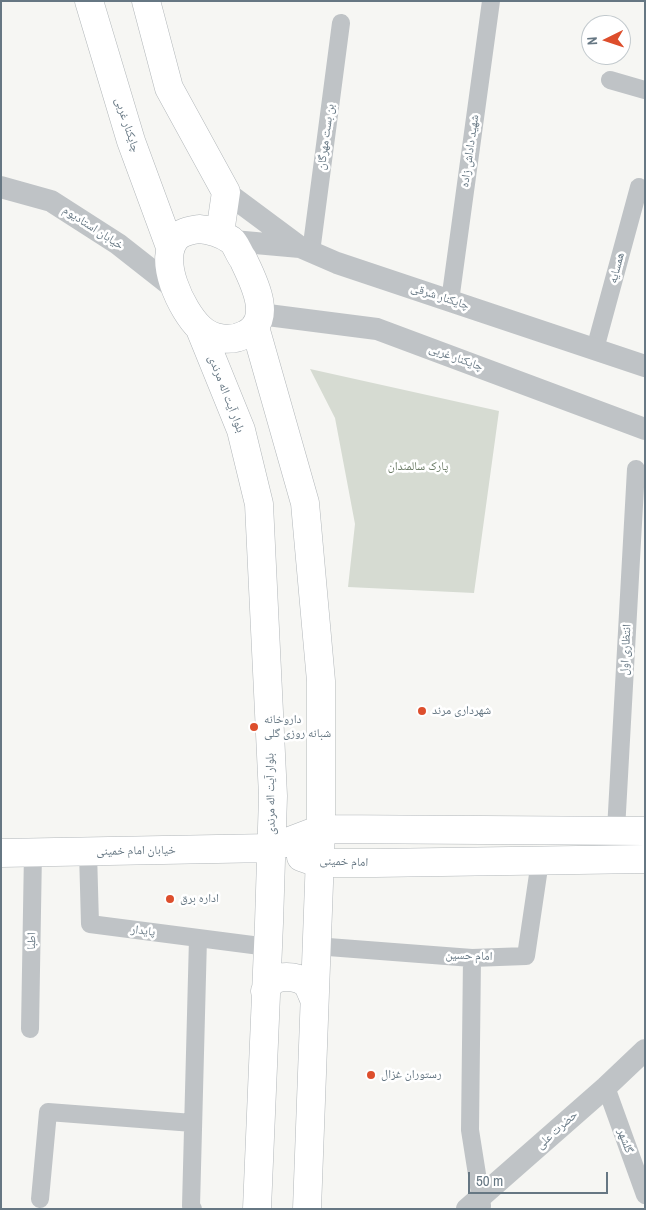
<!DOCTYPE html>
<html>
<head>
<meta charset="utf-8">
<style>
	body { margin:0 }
	#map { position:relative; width:646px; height:1210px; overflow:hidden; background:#f6f6f3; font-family:"Archivo Narrow",sans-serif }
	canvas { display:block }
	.frame { position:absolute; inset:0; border:2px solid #667783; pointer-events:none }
	.north { position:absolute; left:581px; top:15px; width:50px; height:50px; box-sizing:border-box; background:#fff; border:1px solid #c2c9cd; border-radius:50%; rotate:266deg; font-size:14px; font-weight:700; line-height:20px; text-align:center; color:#667783 }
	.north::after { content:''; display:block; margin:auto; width:18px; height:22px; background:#dd4e2c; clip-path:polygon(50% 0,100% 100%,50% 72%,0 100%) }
	.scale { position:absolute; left:468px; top:1172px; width:140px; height:22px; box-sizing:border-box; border:2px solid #667783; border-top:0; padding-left:6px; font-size:15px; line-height:18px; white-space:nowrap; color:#667783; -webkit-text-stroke:4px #fff; paint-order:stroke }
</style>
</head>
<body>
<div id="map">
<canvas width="646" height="1210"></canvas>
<div class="frame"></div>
<div class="north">N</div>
<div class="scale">50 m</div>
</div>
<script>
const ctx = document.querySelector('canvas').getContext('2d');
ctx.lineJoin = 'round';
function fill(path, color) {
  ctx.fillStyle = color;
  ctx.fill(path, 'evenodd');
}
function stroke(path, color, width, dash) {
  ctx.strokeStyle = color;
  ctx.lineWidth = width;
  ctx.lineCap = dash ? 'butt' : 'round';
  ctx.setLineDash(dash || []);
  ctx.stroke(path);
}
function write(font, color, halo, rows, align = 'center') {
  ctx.font = font + ' "Archivo Narrow","Noto Naskh Arabic",sans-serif';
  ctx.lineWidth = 5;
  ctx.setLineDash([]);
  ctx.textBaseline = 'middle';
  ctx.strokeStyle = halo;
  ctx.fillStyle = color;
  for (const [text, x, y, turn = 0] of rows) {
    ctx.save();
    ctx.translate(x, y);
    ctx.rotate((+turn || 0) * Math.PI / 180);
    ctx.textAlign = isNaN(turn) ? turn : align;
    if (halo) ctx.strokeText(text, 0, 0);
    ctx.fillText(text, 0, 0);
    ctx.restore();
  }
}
fill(new Path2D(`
	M 310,369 L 499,411 L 474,593 L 348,587 L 355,524 L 335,418 Z`), '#d6dbd2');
const primary = new Path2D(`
	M 89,1 L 131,141 L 170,247
	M 146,1 L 169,88 L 226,192 L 220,233
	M 199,229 C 211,230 221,233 231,240 C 236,244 239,254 243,259 C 253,280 274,319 246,334 C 232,342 212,340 200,328 C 182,311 155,257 178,236 C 184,231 192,230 199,229 Z
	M 255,327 L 305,503 L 321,681 L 321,829 L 307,1209
	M 200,329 L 241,430 L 259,504 L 273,796 L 269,923 L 257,1209
	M 1,853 L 271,848 L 321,829 L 645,831
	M 301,857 L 318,863 L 375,863 L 645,859
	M 265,991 C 268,986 271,981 276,979 C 285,975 300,977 307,984 C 310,988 312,995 314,999`);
stroke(primary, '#b2b7ba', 29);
stroke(new Path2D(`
	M 610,80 L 645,90
	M 311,252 L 341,23
	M 450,301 L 491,1
	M 595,349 L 639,187
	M 616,830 L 636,469
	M 88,852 L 90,924 L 268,947
	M 315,946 L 472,958 L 526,956 L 540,861
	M 472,958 L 470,1130 L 482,1206
	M 30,1029 L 33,852
	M 606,1087 L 645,1195
	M 40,1199 L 48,1112 L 193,1123
	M 193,1209 L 191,1206 L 198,938`), '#bfc3c6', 18);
stroke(new Path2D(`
	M 1,187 L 51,201 L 118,244 L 174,288
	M 226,192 L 300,247
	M 233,241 L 300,247 L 337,263 L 645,366
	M 260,314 L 377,329 L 645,429
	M 467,1209 L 606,1087 L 645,1050`), '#bfc3c6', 22);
stroke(primary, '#fff', 28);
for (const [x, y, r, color] of [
	[422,711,5,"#dd4e2c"],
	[254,727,5,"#dd4e2c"],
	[170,899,5,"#dd4e2c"],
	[371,1075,5,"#dd4e2c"]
]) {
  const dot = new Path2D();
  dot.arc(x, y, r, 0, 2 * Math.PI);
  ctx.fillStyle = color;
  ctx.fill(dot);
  stroke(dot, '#fff', 2);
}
write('12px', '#667783', '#fff', [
	["چایکنار غربی",127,125,72],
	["بن بست مهرگان",326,137,-82],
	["شهید داداش زاده",470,151,-82],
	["خیابان استادیوم",93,228,33],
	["همسایه",617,268,-75],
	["چایکنار شرقی",440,297,18],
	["چایکنار غربی",456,358,20],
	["بلوار آیت اله مرندی",226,394,69],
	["انتظاری اول",626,650,-87],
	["بلوار آیت اله مرندی",271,794,-91],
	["خیابان امام خمینی",136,851,-1],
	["امام خمینی",344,862,2],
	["پایدار",143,931,7],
	["اطبا",32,941,-89],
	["امام حسین",469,956,2],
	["حضرت علی",557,1130,-42],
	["گلشهر",625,1141,70]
]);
write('12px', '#6a7a65', '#fff', [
	["پارک سالمندان",418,467]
]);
write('12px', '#667783', '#fff', [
	["شهرداری مرند",432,711],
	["داروخانه",264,720],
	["شبانه روزی گلی",264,734],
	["اداره برق",180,899],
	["رستوران غزال",381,1075]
], 'left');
</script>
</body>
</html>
